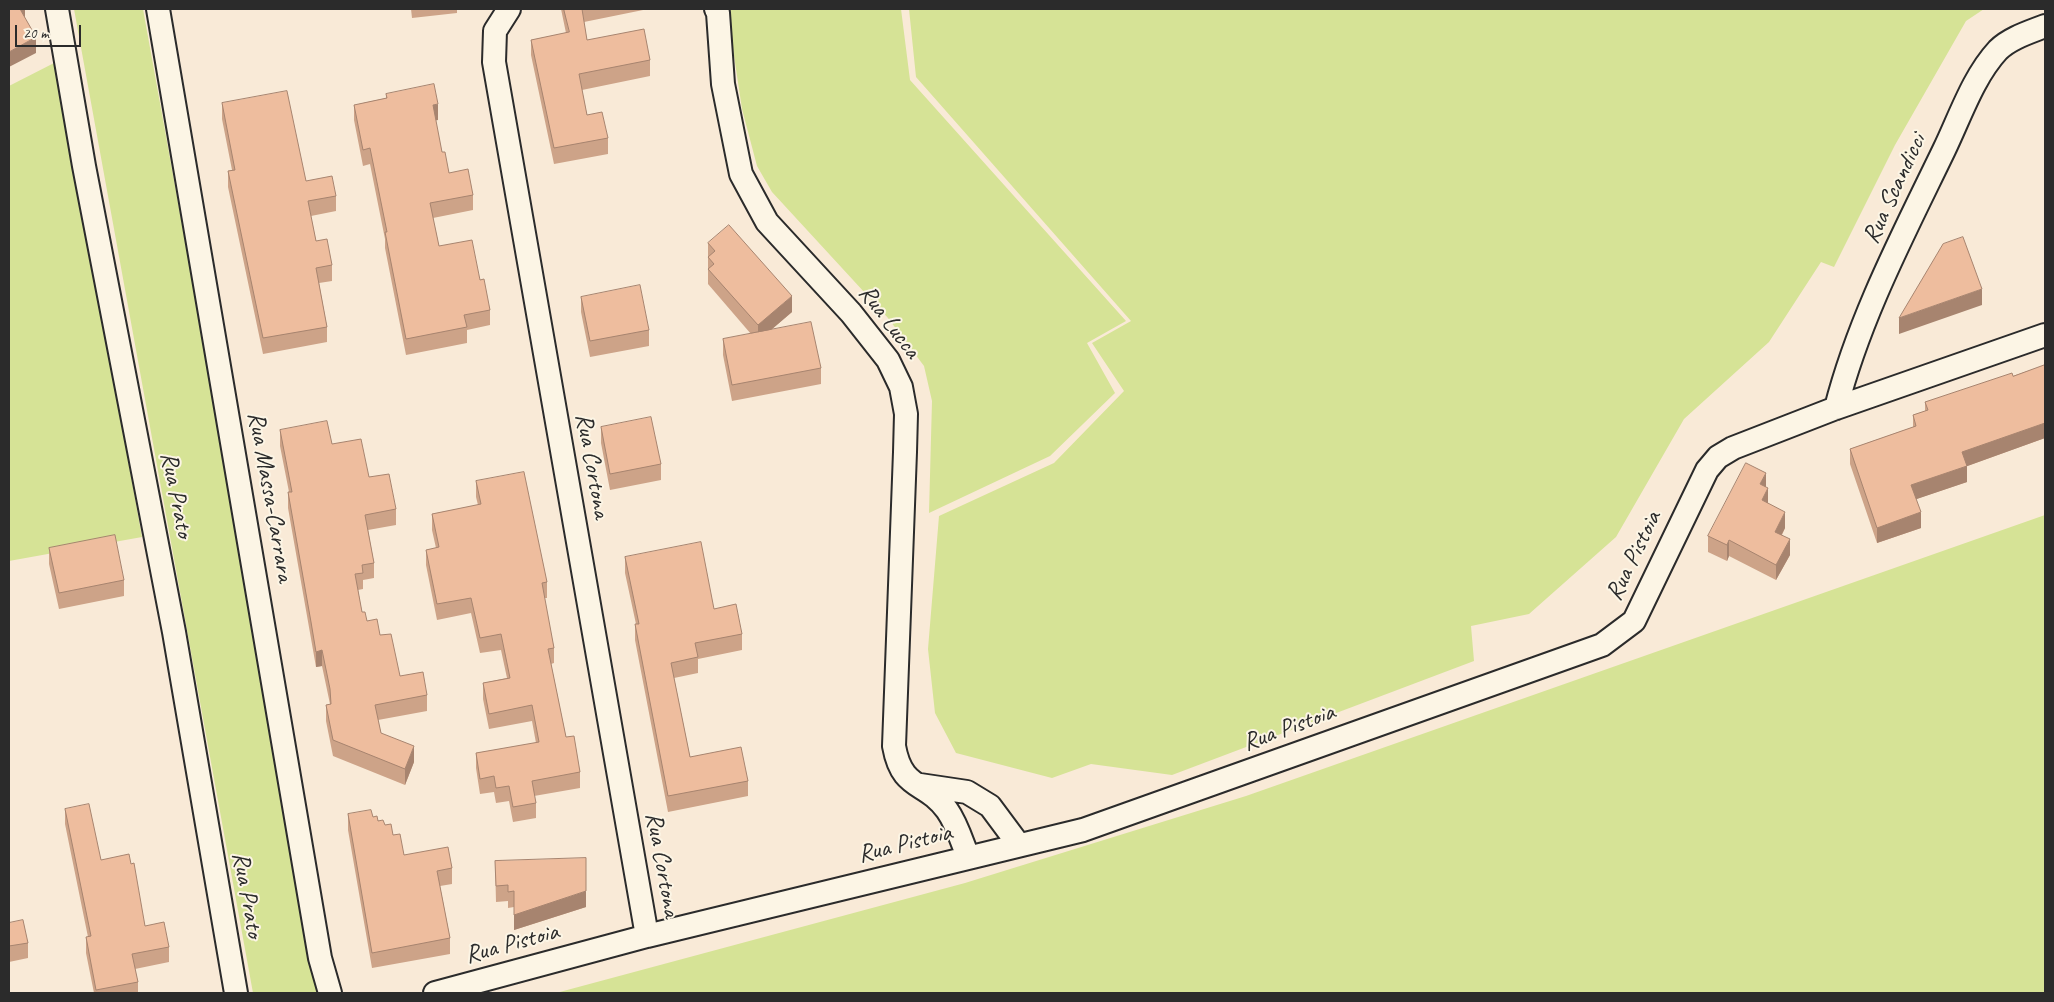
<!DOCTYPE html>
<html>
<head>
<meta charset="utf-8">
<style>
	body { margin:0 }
	#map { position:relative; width:2054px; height:1002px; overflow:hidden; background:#f9ead7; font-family:Caveat,sans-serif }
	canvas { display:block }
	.frame { position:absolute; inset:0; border:10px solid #2b2b2b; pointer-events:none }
	.scale { position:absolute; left:15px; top:25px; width:66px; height:22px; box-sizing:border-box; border:2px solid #2b2b2b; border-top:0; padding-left:6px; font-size:15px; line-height:18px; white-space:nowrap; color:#2b2b2b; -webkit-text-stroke:4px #fcf5e5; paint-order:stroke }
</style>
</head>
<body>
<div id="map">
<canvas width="2054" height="1002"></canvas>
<div class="frame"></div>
<div class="scale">20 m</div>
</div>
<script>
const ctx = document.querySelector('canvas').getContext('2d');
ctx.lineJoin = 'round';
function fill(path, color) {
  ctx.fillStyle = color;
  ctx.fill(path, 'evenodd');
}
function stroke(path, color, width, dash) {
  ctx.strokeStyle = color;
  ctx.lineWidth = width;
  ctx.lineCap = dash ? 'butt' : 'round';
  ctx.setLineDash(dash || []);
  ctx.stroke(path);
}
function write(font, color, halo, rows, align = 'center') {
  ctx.font = font + ' Caveat,sans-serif';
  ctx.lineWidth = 4;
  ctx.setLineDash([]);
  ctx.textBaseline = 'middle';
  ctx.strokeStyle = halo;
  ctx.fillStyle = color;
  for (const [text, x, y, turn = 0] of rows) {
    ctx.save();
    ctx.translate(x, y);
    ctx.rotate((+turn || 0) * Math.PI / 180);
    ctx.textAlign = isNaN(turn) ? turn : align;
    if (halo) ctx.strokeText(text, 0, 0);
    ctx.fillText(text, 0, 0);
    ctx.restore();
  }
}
fill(new Path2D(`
	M 74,9 L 143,9 L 321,993 L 253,993 Z
	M 727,9 L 901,9 L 910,80 L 1126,321 L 1087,343 L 1115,393 L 1050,456 L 929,513 L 932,401 L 924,366 L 888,318 L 772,192 L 757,166 L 742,109 Z
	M 909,9 L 1984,9 L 1966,21 L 1895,145 L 1834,267 L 1821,262 L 1769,342 L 1684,419 L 1616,537 L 1529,614 L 1471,626 L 1474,661 L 1172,775 L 1091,764 L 1052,778 L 956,753 L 935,713 L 928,649 L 939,516 L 1054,463 L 1124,391 L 1092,343 L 1131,321 L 916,77 Z
	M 56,62 L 142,537 L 9,561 L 9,86 Z
	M 2045,515 L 2045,993 L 556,993 L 965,883 L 1246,796 Z`), '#d6e396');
const minor = new Path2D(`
	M 57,9 L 84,166 L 174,632 L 236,993
	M 158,9 L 320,958 L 330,993
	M 509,9 L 495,31 L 494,62 L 647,936
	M 716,9 L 718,13 L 723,84 L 741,174 L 767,222 L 851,313 L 888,360 L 901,387 L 906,414 L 905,452 L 894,746 C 902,791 925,780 947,810 C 957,824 962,842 968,857
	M 1836,408 C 1859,318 1904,233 1944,150 C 1960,117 1973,77 1998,50 C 2010,38 2030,32 2045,26
	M 920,785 L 967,792 L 990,806 L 1019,845
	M 435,993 L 647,936 L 1083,830 L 1602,645 L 1634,621 L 1707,470 L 1718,457 L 1733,448 L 1836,408 L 2045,335`);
stroke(minor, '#2b2b2b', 26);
stroke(minor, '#fcf5e5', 22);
fill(new Path2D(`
	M 411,9 L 457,9 L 457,13 L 412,18 Z
	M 561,9 L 648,9 L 584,22 L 587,40 L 650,60 L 650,76 L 582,90 L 587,115 L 608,138 L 608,154 L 554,164 L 531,55 L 531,40 L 566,33 Z
	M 386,94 L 438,120 L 435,120 L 442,152 L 449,173 L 473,195 L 473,210 L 433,218 L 439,246 L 480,280 L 490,310 L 490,325 L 467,330 L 467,343 L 406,355 L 385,248 L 385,239 L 370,164 L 363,166 L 354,120 L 354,105 L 386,98 Z
	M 222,103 L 306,181 L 336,196 L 336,211 L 311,216 L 316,241 L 332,265 L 332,281 L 319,283 L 327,327 L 327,342 L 263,354 L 228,187 L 228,171 L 232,170 L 222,119 Z
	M 708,243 L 792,312 L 771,330 L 821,368 L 821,384 L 732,401 L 723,355 L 723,339 L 751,334 L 708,284 Z
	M 581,297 L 649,330 L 649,346 L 590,357 L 581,312 Z
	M 2045,365 L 2045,438 L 1967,466 L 1967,482 L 1916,499 L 1921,528 L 1877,543 L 1850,464 L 1850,449 L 1913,427 L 1913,415 L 1925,411 L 1925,402 L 2013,376 Z
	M 601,427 L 661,464 L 661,480 L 610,490 L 601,443 Z
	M 280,430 L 332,444 L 369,477 L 396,509 L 396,525 L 368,530 L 374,563 L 374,578 L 363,580 L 363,589 L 358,590 L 362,612 L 367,621 L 380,635 L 400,676 L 427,695 L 427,711 L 378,720 L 381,733 L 414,762 L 405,785 L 333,756 L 326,721 L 326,705 L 330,704 L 322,666 L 316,667 L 288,508 L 288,492 L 289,492 L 280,446 Z
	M 476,481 L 547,582 L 547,598 L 544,598 L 554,648 L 554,663 L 551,664 L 566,737 L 580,772 L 580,788 L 534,796 L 536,803 L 536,818 L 513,822 L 509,801 L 496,803 L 494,792 L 480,794 L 476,768 L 476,753 L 536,743 L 532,721 L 489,729 L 483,699 L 483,683 L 507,678 L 501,650 L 480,653 L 471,613 L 437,620 L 426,565 L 426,550 L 436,548 L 432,530 L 432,514 L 478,505 L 476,497 Z
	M 1766,487 L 1768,503 L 1785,528 L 1782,535 L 1790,555 L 1776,580 L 1729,556 L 1727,561 L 1708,552 L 1708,536 Z
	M 49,548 L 124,580 L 124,596 L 59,609 L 49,564 Z
	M 625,557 L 714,609 L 742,634 L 742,650 L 698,659 L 698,673 L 674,678 L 690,757 L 748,781 L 748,796 L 668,812 L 635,640 L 635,624 L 636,624 L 625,573 Z
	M 65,809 L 145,926 L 169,947 L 169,962 L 135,969 L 138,982 L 138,993 L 94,993 L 86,953 L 86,937 L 88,937 L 65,824 Z
	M 348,814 L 373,817 L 385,825 L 393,835 L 404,855 L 452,868 L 452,884 L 440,886 L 450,938 L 450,954 L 372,968 L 348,830 Z
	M 495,861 L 586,907 L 514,930 L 514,907 L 508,908 L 508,901 L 496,902 Z
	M 9,923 L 28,943 L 28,958 L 9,962 Z`), '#cda388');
fill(new Path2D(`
	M 20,9 L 25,9 L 25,22 Z
	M 36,37 L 36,53 L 9,67 L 9,52 Z
	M 438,104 L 438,120 L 433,121 L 433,105 Z
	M 1982,289 L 1982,305 L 1899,334 L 1899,318 Z
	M 792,296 L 792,312 L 758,341 L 758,325 Z
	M 2045,423 L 2045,438 L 1962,468 L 1962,452 Z
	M 1967,466 L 1967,482 L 1911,501 L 1911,485 Z
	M 1766,473 L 1766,489 L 1760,484 Z
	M 1768,488 L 1768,504 L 1762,500 Z
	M 1785,512 L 1785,528 L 1775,547 L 1775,532 Z
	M 1921,512 L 1921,528 L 1877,543 L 1877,528 Z
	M 1790,539 L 1790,555 L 1776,580 L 1776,565 Z
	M 1729,540 L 1729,556 L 1727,561 L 1727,545 Z
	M 322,650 L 322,666 L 316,667 L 316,652 Z
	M 414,746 L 414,762 L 405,785 L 405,769 Z
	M 586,891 L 586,907 L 514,930 L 514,915 Z`), '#a7846f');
const building = new Path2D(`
	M 9,9 L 21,9 L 20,9 L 36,37 L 9,52 Z
	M 564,9 L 582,9 L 587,40 L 644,29 L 650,60 L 579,74 L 587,115 L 602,112 L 608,138 L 554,148 L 531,40 L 569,32 Z
	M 434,84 L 438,104 L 433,105 L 442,152 L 445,152 L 449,173 L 468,169 L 473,195 L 430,203 L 439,246 L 472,240 L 480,280 L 484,279 L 490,310 L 464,315 L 467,327 L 406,339 L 385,232 L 387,232 L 370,148 L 363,150 L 354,105 L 387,98 L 386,94 Z
	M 287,91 L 306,181 L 332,176 L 336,196 L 308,201 L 316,241 L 327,239 L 332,265 L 316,268 L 327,327 L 263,338 L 228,171 L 235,170 L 222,103 Z
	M 729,225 L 792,296 L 758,325 L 708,269 L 714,264 L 708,257 L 715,251 L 708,243 Z
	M 1963,237 L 1982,289 L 1899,318 L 1943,244 Z
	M 640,285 L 649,330 L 590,341 L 581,297 Z
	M 811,322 L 821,368 L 732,385 L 723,339 Z
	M 2045,365 L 2045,423 L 1962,452 L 1967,466 L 1911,485 L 1921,512 L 1877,528 L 1850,449 L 1916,426 L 1913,415 L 1928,410 L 1925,402 L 2012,373 L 2013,376 Z
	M 651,417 L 661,464 L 610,474 L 601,427 Z
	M 327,421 L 332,444 L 361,439 L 369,477 L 389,474 L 396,509 L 365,515 L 374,563 L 362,565 L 363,573 L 355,574 L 362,612 L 365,612 L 367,621 L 377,619 L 380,635 L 391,634 L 400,676 L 423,672 L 427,695 L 375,705 L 381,733 L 414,746 L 405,769 L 333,740 L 326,705 L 331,704 L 330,689 L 322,650 L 316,652 L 311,622 L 288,492 L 292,492 L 280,430 Z
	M 1746,463 L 1766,473 L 1760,484 L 1768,488 L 1762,500 L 1785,512 L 1775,532 L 1790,539 L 1776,565 L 1729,540 L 1727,545 L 1708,536 Z
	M 524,472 L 547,582 L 542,583 L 554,648 L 548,649 L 566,737 L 574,736 L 580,772 L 532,781 L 536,803 L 513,807 L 509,786 L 496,788 L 494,776 L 480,779 L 476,753 L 539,742 L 532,705 L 489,714 L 483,683 L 510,678 L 501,634 L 480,638 L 471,598 L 437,604 L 426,550 L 439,547 L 432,514 L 481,504 L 476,481 Z
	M 115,535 L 124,580 L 59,593 L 49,548 Z
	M 701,542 L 714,609 L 736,604 L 742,634 L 695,643 L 698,657 L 671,663 L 690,757 L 741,747 L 748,781 L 668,796 L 635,624 L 639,624 L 625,557 Z
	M 89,804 L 101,860 L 129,854 L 131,864 L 134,863 L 145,926 L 164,922 L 169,947 L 132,954 L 138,982 L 96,990 L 86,937 L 91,936 L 65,809 Z
	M 371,810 L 373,817 L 377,816 L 378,821 L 383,820 L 385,825 L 391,824 L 393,835 L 400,834 L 404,855 L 448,847 L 452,868 L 437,871 L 450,938 L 372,953 L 348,814 Z
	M 586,858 L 586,891 L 514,915 L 514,891 L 508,892 L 508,885 L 496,886 L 495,861 Z
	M 23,920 L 28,943 L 9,946 L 9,923 Z`);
fill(building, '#eebd9e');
stroke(building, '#a7846f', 1);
write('25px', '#2b2b2b', '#fcf5e5', [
	["Rua Scandicci",1895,189,-65],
	["Rua Lucca",889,322,53],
	["Rua Cortona",592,466,80],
	["Rua Prato",176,495,79],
	["Rua Massa-Carrara",270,497,80],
	["Rua Pistoia",1634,556,-64],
	["Rua Pistoia",1289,728,-20],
	["Rua Pistoia",905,844,-14],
	["Rua Cortona",662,865,80],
	["Rua Prato",247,895,80],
	["Rua Pistoia",512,944,-15]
]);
</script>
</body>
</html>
